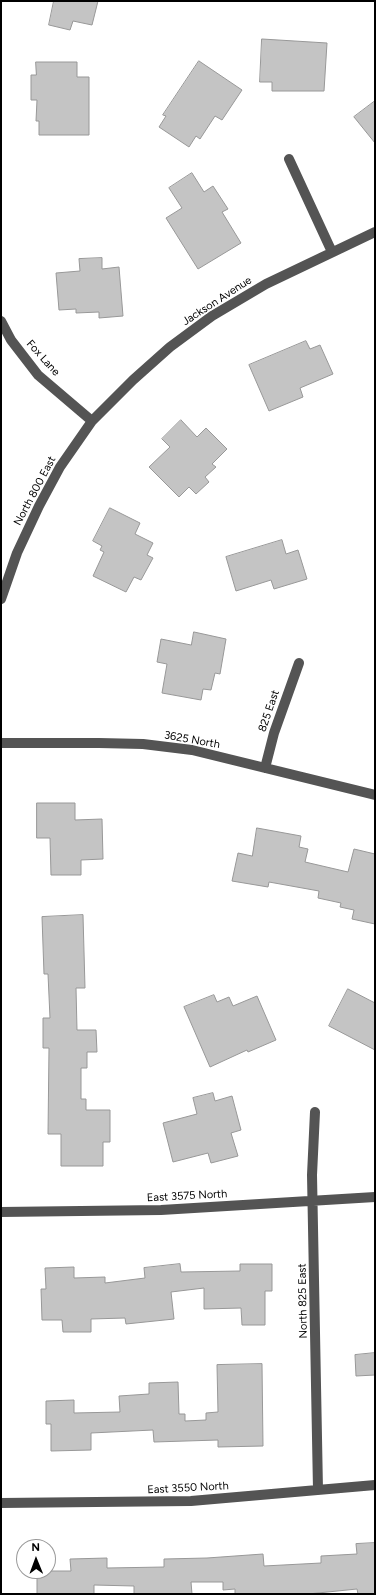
<!DOCTYPE html>
<html>
<head>
<meta charset="utf-8">
<style>
	body { margin:0 }
	#map { position:relative; width:376px; height:1595px; overflow:hidden; background:#fff; font-family:Figtree,sans-serif }
	canvas { display:block }
	.frame { position:absolute; inset:0; border:2px solid #000; pointer-events:none }
	.north { position:absolute; left:16px; top:1539px; width:40px; height:40px; box-sizing:border-box; background:#fff; border:1px solid #999; border-radius:50%; rotate:359deg; font-size:11px; font-weight:700; line-height:16px; text-align:center; color:#000 }
	.north::after { content:''; display:block; margin:auto; width:14px; height:18px; background:#000; clip-path:polygon(50% 0,100% 100%,50% 72%,0 100%) }
</style>
</head>
<body>
<div id="map">
<canvas width="376" height="1595"></canvas>
<div class="frame"></div>
<div class="north">N</div>
</div>
<script>
const ctx = document.querySelector('canvas').getContext('2d');
ctx.lineJoin = 'round';
function fill(path, color) {
  ctx.fillStyle = color;
  ctx.fill(path, 'evenodd');
}
function stroke(path, color, width, dash) {
  ctx.strokeStyle = color;
  ctx.lineWidth = width;
  ctx.lineCap = dash ? 'butt' : 'round';
  ctx.setLineDash(dash || []);
  ctx.stroke(path);
}
function write(font, color, halo, rows, align = 'center') {
  ctx.font = font + ' Figtree,sans-serif';
  ctx.lineWidth = 3;
  ctx.setLineDash([]);
  ctx.textBaseline = 'middle';
  ctx.strokeStyle = halo;
  ctx.fillStyle = color;
  for (const [text, x, y, turn = 0] of rows) {
    ctx.save();
    ctx.translate(x, y);
    ctx.rotate((+turn || 0) * Math.PI / 180);
    ctx.textAlign = isNaN(turn) ? turn : align;
    if (halo) ctx.strokeText(text, 0, 0);
    ctx.fillText(text, 0, 0);
    ctx.restore();
  }
}
const building = new Path2D(`
	M 54,1 L 98,1 L 92,25 L 73,21 L 70,30 L 49,25 Z
	M 262,39 L 327,43 L 324,91 L 272,91 L 272,82 L 260,82 Z
	M 199,61 L 242,90 L 222,120 L 215,116 L 200,139 L 196,136 L 189,147 L 159,127 L 166,116 L 163,115 Z
	M 36,62 L 77,62 L 77,77 L 89,77 L 89,135 L 39,135 L 39,121 L 36,121 L 37,100 L 31,100 L 31,75 L 36,75 Z
	M 375,101 L 375,143 L 354,117 Z
	M 192,173 L 204,192 L 213,186 L 228,209 L 222,212 L 241,243 L 198,269 L 166,218 L 182,208 L 169,188 Z
	M 102,258 L 102,269 L 119,267 L 123,316 L 99,318 L 99,312 L 76,313 L 76,309 L 59,310 L 56,273 L 80,271 L 79,259 Z
	M 306,341 L 310,349 L 320,345 L 333,374 L 300,388 L 303,397 L 269,411 L 249,365 Z
	M 181,420 L 197,437 L 206,428 L 227,449 L 212,464 L 216,467 L 205,477 L 209,482 L 196,494 L 189,487 L 179,497 L 149,467 L 170,447 L 162,439 Z
	M 110,508 L 140,523 L 135,534 L 153,543 L 147,555 L 153,558 L 141,580 L 134,577 L 126,592 L 93,576 L 104,552 L 100,550 L 102,546 L 93,541 Z
	M 282,540 L 286,554 L 298,550 L 307,579 L 274,589 L 271,580 L 236,591 L 226,557 Z
	M 194,632 L 226,639 L 220,674 L 215,673 L 211,690 L 203,689 L 201,700 L 162,693 L 167,664 L 157,662 L 161,639 L 191,645 Z
	M 37,803 L 75,803 L 75,820 L 102,819 L 103,859 L 81,860 L 81,875 L 51,875 L 50,838 L 37,838 Z
	M 257,828 L 301,836 L 299,847 L 308,849 L 305,862 L 348,872 L 354,849 L 375,854 L 375,924 L 352,919 L 354,910 L 340,907 L 341,903 L 318,898 L 319,891 L 269,882 L 268,887 L 232,881 L 238,853 L 252,856 Z
	M 83,915 L 85,988 L 76,988 L 77,1030 L 96,1030 L 97,1052 L 87,1052 L 87,1068 L 81,1068 L 81,1099 L 86,1099 L 86,1110 L 110,1110 L 110,1142 L 103,1142 L 103,1166 L 61,1166 L 61,1134 L 48,1134 L 49,1048 L 43,1048 L 43,1018 L 50,1018 L 48,974 L 44,974 L 42,917 Z
	M 348,989 L 375,1003 L 375,1050 L 329,1026 Z
	M 214,995 L 217,1002 L 229,997 L 233,1006 L 257,996 L 276,1040 L 248,1052 L 247,1050 L 210,1067 L 184,1007 Z
	M 213,1093 L 215,1101 L 232,1096 L 241,1130 L 231,1133 L 238,1156 L 211,1163 L 208,1153 L 173,1162 L 163,1123 L 197,1114 L 193,1098 Z
	M 180,1264 L 181,1272 L 240,1271 L 240,1264 L 272,1264 L 272,1291 L 265,1291 L 265,1325 L 242,1325 L 241,1308 L 204,1309 L 204,1288 L 171,1292 L 174,1319 L 126,1324 L 125,1318 L 91,1319 L 91,1332 L 63,1332 L 62,1320 L 42,1320 L 41,1289 L 46,1289 L 45,1268 L 74,1267 L 74,1278 L 105,1277 L 105,1283 L 145,1278 L 144,1268 Z
	M 375,1353 L 375,1375 L 356,1376 L 355,1355 Z
	M 262,1364 L 263,1446 L 218,1447 L 218,1440 L 154,1442 L 153,1430 L 91,1433 L 91,1450 L 51,1451 L 51,1424 L 46,1424 L 46,1401 L 74,1400 L 74,1413 L 120,1412 L 119,1396 L 149,1394 L 149,1383 L 178,1382 L 179,1414 L 185,1414 L 185,1421 L 206,1420 L 206,1413 L 218,1412 L 217,1365 Z
	M 375,1543 L 375,1594 L 358,1594 L 357,1589 L 308,1594 L 235,1594 L 235,1589 L 223,1590 L 223,1582 L 191,1582 L 192,1594 L 134,1594 L 134,1586 L 94,1585 L 94,1594 L 37,1594 L 37,1571 L 71,1571 L 70,1559 L 107,1558 L 107,1568 L 164,1567 L 164,1559 L 207,1558 L 263,1554 L 264,1566 L 321,1563 L 321,1556 L 357,1554 L 356,1544 Z`);
fill(building, '#c4c4c4');
stroke(building, '#989898', 1);
stroke(new Path2D(`
	M 289,159 L 332,252
	M 1,321 L 11,340 L 38,375 L 92,421
	M 1,599 L 17,553 L 39,506 L 60,467 L 92,421 L 133,380 L 170,347 L 212,316 L 266,284 L 375,232
	M 1,743 L 99,743 L 143,744 L 192,750 L 375,795
	M 265,768 L 274,733 L 299,663
	M 315,1112 L 312,1175 L 318,1490
	M 1,1212 L 161,1210 L 375,1197
	M 1,1503 L 191,1501 L 375,1485`), '#545454', 10);
write('11px', '#000', '#fff', [
	["Jackson Avenue",217,301,-33],
	["Fox Lane",43,358,48],
	["North 800 East",35,491,-62],
	["825 East",269,711,-71],
	["3625 North",192,740,10],
	["East 3575 North",187,1196,-3],
	["North 825 East",303,1301,-91],
	["East 3550 North",188,1488,-3]
]);
</script>
</body>
</html>
